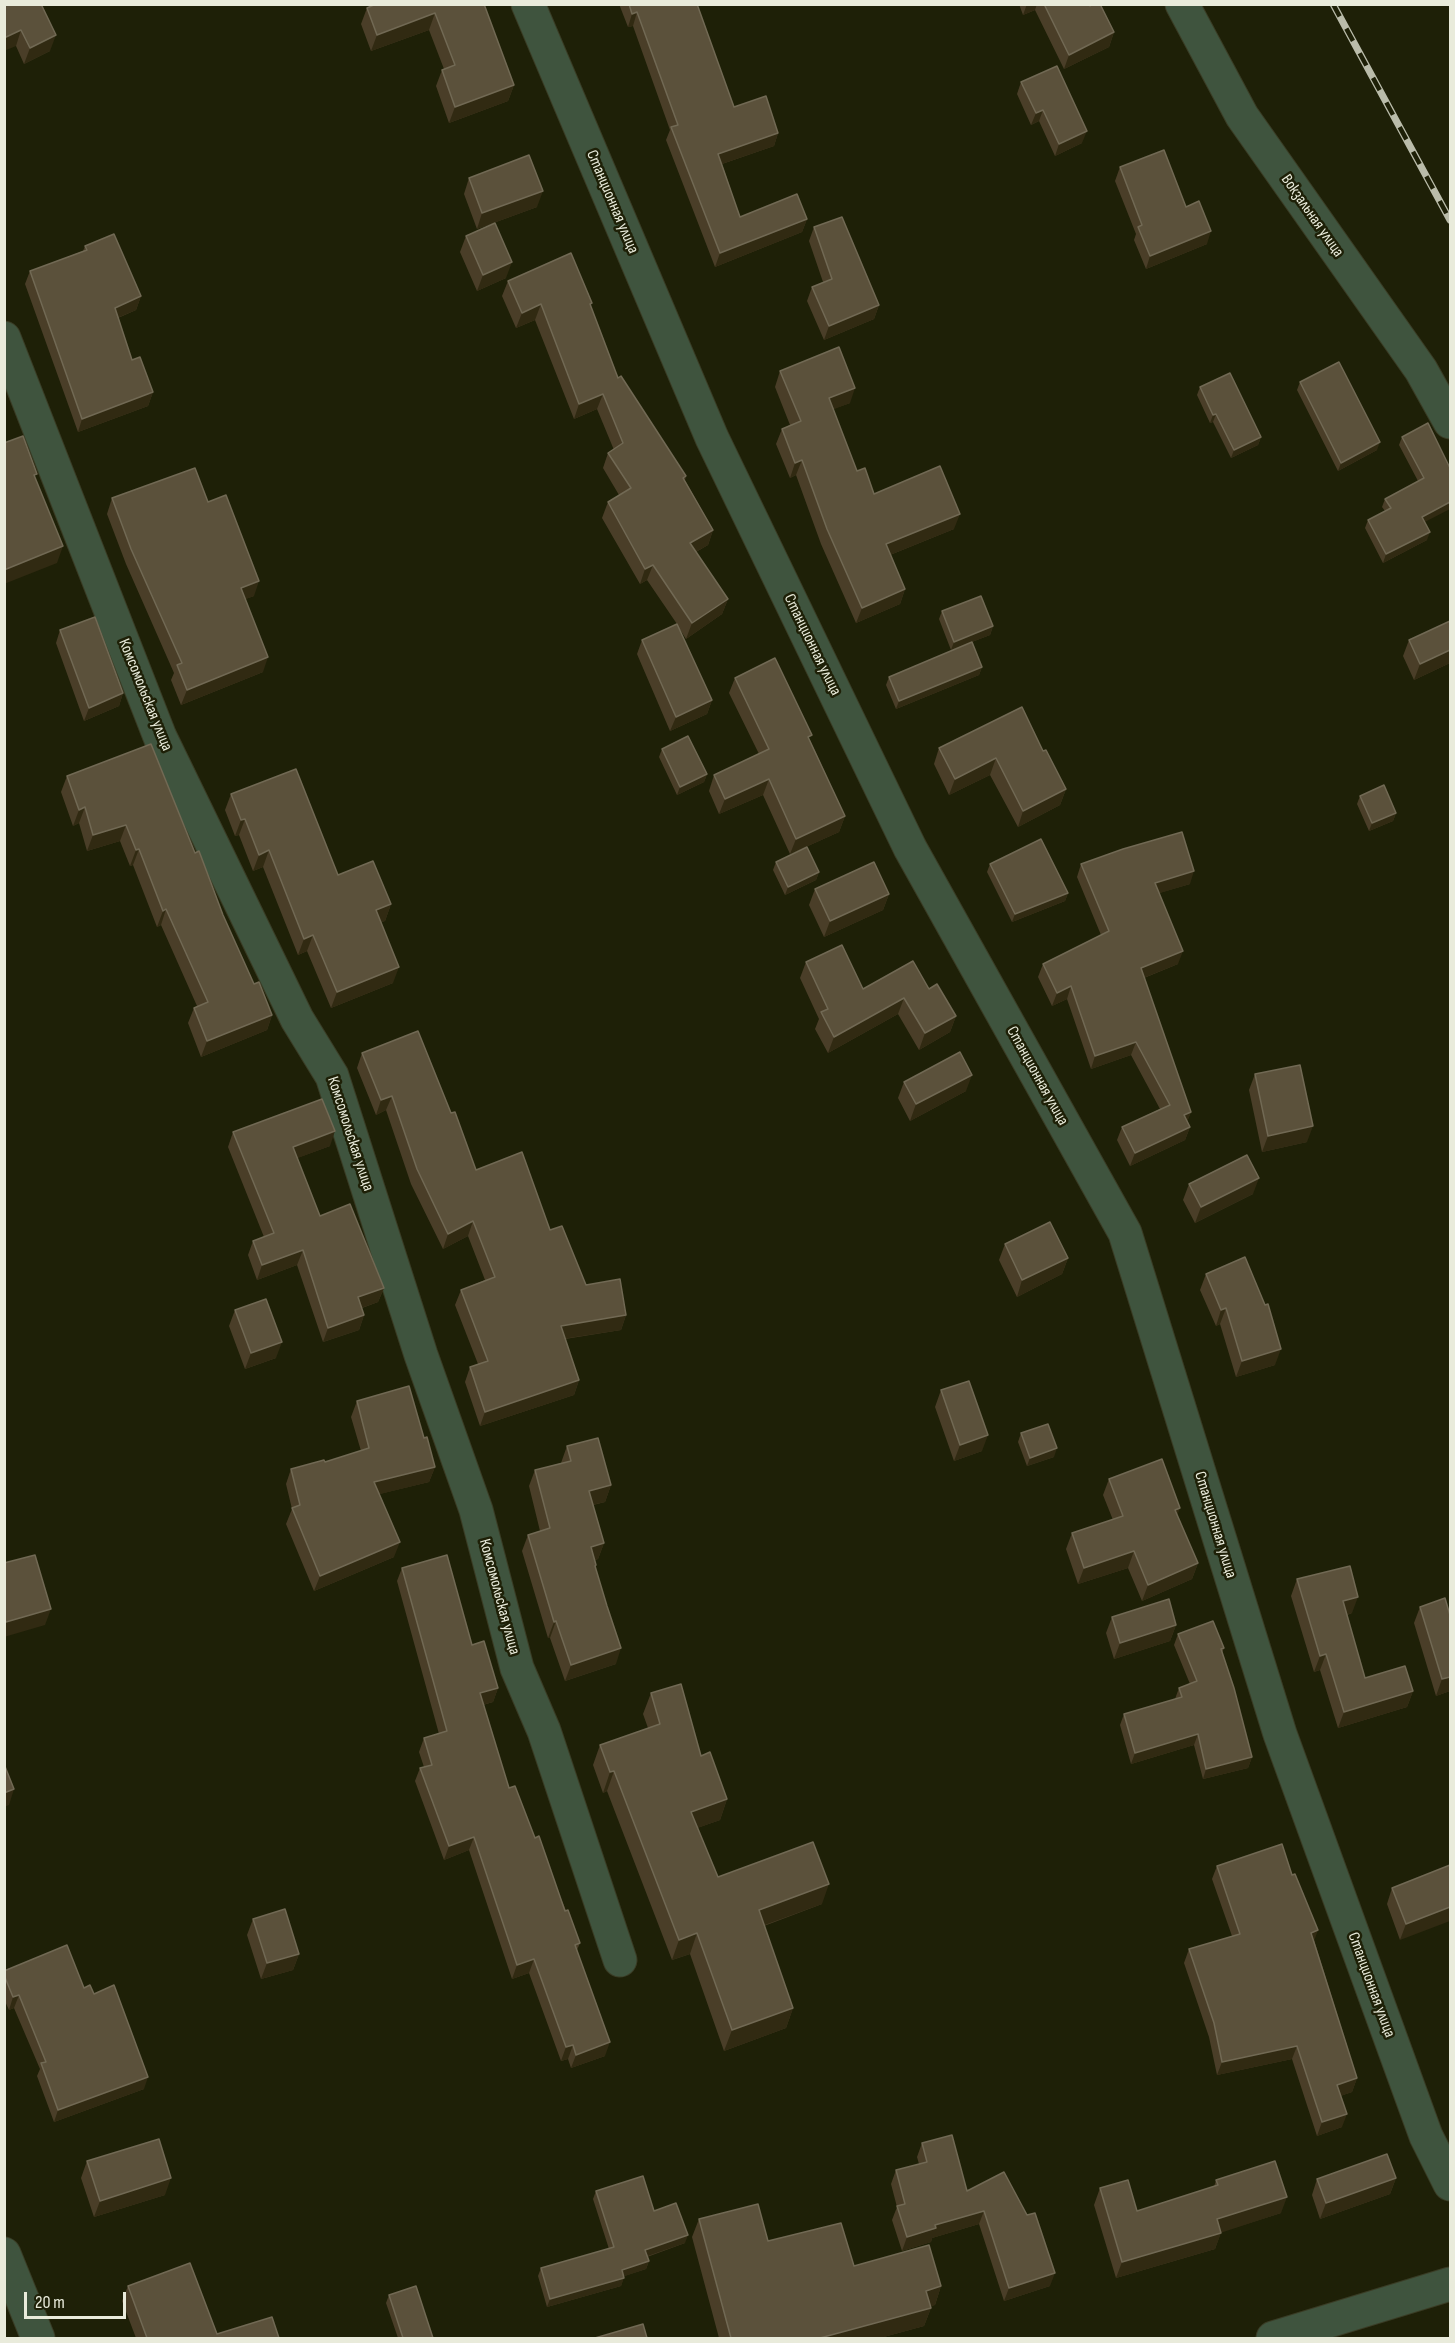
<!DOCTYPE html>
<html>
<head>
<meta charset="utf-8">
<style>
	body { margin:0 }
	#map { position:relative; width:1455px; height:2343px; overflow:hidden; background:#1e2007; font-family:"Sofia Sans Condensed",sans-serif }
	canvas { display:block }
	.frame { position:absolute; inset:0; border:6px solid #e9ebdb; pointer-events:none }
	.scale { position:absolute; left:24px; top:2292px; width:102px; height:27px; box-sizing:border-box; border:3px solid #e9ebdb; border-top:0; padding-left:8px; font-size:18px; line-height:21px; white-space:nowrap; color:#e9ebdb; -webkit-text-stroke:4px #1e2007; paint-order:stroke }
</style>
</head>
<body>
<div id="map">
<canvas width="1455" height="2343"></canvas>
<div class="frame"></div>
<div class="scale">20 m</div>
</div>
<script>
const ctx = document.querySelector('canvas').getContext('2d');
ctx.lineJoin = 'round';
function stroke(path, color, width, dash) {
  ctx.strokeStyle = color;
  ctx.lineWidth = width;
  ctx.lineCap = dash ? 'butt' : 'round';
  ctx.setLineDash(dash || []);
  ctx.stroke(path);
}
function fill(path, color) {
  ctx.fillStyle = color;
  ctx.fill(path, 'evenodd');
}
function write(font, color, halo, rows, align = 'center') {
  ctx.font = font + ' "Sofia Sans Condensed",sans-serif';
  ctx.lineWidth = 5;
  ctx.setLineDash([]);
  ctx.textBaseline = 'middle';
  ctx.strokeStyle = halo;
  ctx.fillStyle = color;
  for (const [text, x, y, turn = 0] of rows) {
    ctx.save();
    ctx.translate(x, y);
    ctx.rotate((+turn || 0) * Math.PI / 180);
    ctx.textAlign = isNaN(turn) ? turn : align;
    if (halo) ctx.strokeText(text, 0, 0);
    ctx.fillText(text, 0, 0);
    ctx.restore();
  }
}
const minor = new Path2D(`
	M 528,4 L 712,438 L 910,848 L 1125,1233 L 1280,1734 L 1426,2136 L 1450,2184
	M 1182,4 L 1242,116 L 1421,370 L 1450,422
	M 4,338 L 160,737 L 297,1019 L 332,1076 L 421,1355 L 476,1510 L 517,1668 L 544,1731 L 620,1960
	M 1273,2338 L 1450,2284`);
const tertiary = new Path2D(`
	M 4,2254 L 38,2338`);
stroke(minor, '#3a3c25', 35);
stroke(tertiary, '#3a3c25', 35);
stroke(minor, '#3f543e', 33);
stroke(tertiary, '#3f543e', 33);
const rail = new Path2D(`
	M 1333,4 L 1450,220`);
stroke(rail, '#babcaa', 7);
stroke(rail, '#1e2007', 4.5, [14]);
fill(new Path2D(`
	M 4,4 L 50,51 L 24,64 L 16,46 Z
	M 484,4 L 514,85 L 508,101 L 449,123 L 436,86 L 442,70 L 444,69 L 429,30 L 371,51 L 361,24 L 367,8 Z
	M 619,4 L 697,4 L 734,107 L 778,133 L 774,146 L 722,164 L 740,217 L 807,219 L 802,232 L 715,267 L 666,140 L 670,130 L 633,26 L 628,27 Z
	M 1019,4 L 1089,4 L 1114,32 L 1109,47 L 1064,69 L 1035,10 L 1023,15 Z
	M 1021,82 L 1082,143 L 1055,156 L 1039,121 L 1031,125 L 1017,94 Z
	M 1120,167 L 1186,207 L 1207,244 L 1146,269 L 1134,240 L 1136,234 L 1115,181 Z
	M 469,178 L 537,207 L 477,229 L 464,194 Z
	M 814,227 L 879,305 L 874,319 L 824,340 L 807,301 L 812,287 L 823,282 L 809,241 Z
	M 466,236 L 506,278 L 477,291 L 460,252 Z
	M 85,246 L 141,296 L 136,310 L 118,318 L 132,360 L 153,392 L 148,406 L 78,432 L 25,284 L 30,271 L 83,251 Z
	M 508,281 L 591,307 L 618,378 L 686,476 L 685,480 L 713,530 L 708,545 L 696,552 L 728,599 L 722,614 L 686,639 L 677,625 L 712,700 L 707,714 L 670,731 L 637,654 L 642,640 L 677,624 L 647,580 L 640,584 L 602,518 L 608,502 L 619,495 L 603,468 L 608,453 L 614,450 L 597,409 L 574,419 L 535,320 L 516,328 L 502,296 Z
	M 780,371 L 850,403 L 833,409 L 857,471 L 874,494 L 954,529 L 890,555 L 905,589 L 900,604 L 856,623 L 821,544 L 796,475 L 790,478 L 776,444 L 782,429 L 790,425 L 775,387 Z
	M 1300,382 L 1377,450 L 1338,471 L 1297,390 Z
	M 1200,387 L 1261,437 L 1258,445 L 1231,458 L 1213,422 L 1210,423 L 1197,395 Z
	M 1428,423 L 1425,523 L 1427,540 L 1383,563 L 1365,528 L 1368,520 L 1385,511 L 1382,507 L 1385,499 L 1418,481 L 1399,445 L 1402,437 Z
	M 112,498 L 208,502 L 254,596 L 245,599 L 263,672 L 181,705 L 171,680 L 174,673 L 126,564 L 107,514 Z
	M 942,611 L 993,626 L 990,635 L 951,650 L 939,619 Z
	M 1450,621 L 1450,663 L 1414,680 L 1403,656 L 1409,640 Z
	M 60,630 L 123,693 L 119,706 L 84,721 L 56,643 Z
	M 982,667 L 979,675 L 896,709 L 886,685 L 889,677 Z
	M 735,678 L 810,740 L 845,816 L 839,832 L 790,854 L 763,795 L 719,814 L 709,791 L 714,775 L 759,754 L 729,693 Z
	M 939,748 L 1043,751 L 1066,789 L 1060,805 L 1018,827 L 990,775 L 949,795 L 934,764 Z
	M 662,749 L 707,774 L 704,782 L 677,795 L 659,757 Z
	M 67,776 L 195,853 L 223,915 L 254,984 L 272,1015 L 267,1030 L 201,1057 L 188,1023 L 194,1008 L 197,1006 L 161,925 L 157,927 L 133,865 L 130,866 L 120,841 L 87,851 L 79,823 L 73,826 L 61,792 Z
	M 231,794 L 338,875 L 391,904 L 385,921 L 381,922 L 393,983 L 331,1008 L 307,951 L 298,955 L 263,867 L 253,871 L 239,835 L 235,836 L 225,810 Z
	M 1360,796 L 1396,813 L 1393,821 L 1369,831 L 1357,804 Z
	M 776,862 L 819,872 L 816,880 L 785,895 L 773,870 Z
	M 990,864 L 1068,893 L 1065,901 L 1012,922 L 987,872 Z
	M 1081,864 L 1190,884 L 1159,893 L 1178,964 L 1144,978 L 1191,1112 L 1187,1121 L 1190,1127 L 1185,1140 L 1130,1166 L 1117,1140 L 1122,1127 L 1160,1109 L 1131,1055 L 1091,1069 L 1067,999 L 1052,1006 L 1038,977 L 1043,964 L 1101,935 L 1077,877 Z
	M 815,889 L 889,894 L 883,910 L 824,937 L 809,905 Z
	M 806,962 L 863,989 L 929,989 L 956,1016 L 950,1032 L 919,1050 L 898,1014 L 828,1053 L 815,1029 L 819,1019 L 800,978 Z
	M 362,1053 L 451,1113 L 476,1170 L 550,1230 L 586,1285 L 626,1315 L 621,1330 L 565,1339 L 579,1380 L 574,1395 L 480,1426 L 465,1382 L 470,1367 L 478,1364 L 455,1305 L 461,1290 L 485,1280 L 468,1236 L 443,1249 L 411,1184 L 386,1110 L 376,1115 L 357,1068 Z
	M 1255,1074 L 1307,1142 L 1262,1152 L 1249,1090 Z
	M 904,1082 L 966,1091 L 910,1121 L 898,1098 Z
	M 233,1132 L 330,1146 L 297,1158 L 320,1216 L 384,1288 L 378,1302 L 362,1308 L 364,1315 L 359,1330 L 323,1342 L 297,1265 L 257,1280 L 248,1255 L 253,1241 L 264,1237 L 228,1147 Z
	M 1189,1184 L 1253,1194 L 1195,1223 L 1183,1200 Z
	M 1005,1244 L 1068,1258 L 1062,1274 L 1017,1297 L 999,1260 Z
	M 1206,1274 L 1275,1365 L 1236,1377 L 1220,1324 L 1216,1326 L 1200,1290 Z
	M 235,1310 L 276,1358 L 245,1369 L 229,1326 Z
	M 941,1390 L 982,1451 L 954,1461 L 935,1407 Z
	M 357,1401 L 424,1438 L 435,1467 L 429,1482 L 379,1494 L 394,1557 L 314,1591 L 286,1524 L 292,1509 L 286,1484 L 291,1469 L 325,1462 L 361,1451 L 351,1417 Z
	M 1021,1433 L 1054,1457 L 1027,1466 L 1018,1442 Z
	M 567,1446 L 611,1485 L 605,1502 L 593,1505 L 604,1543 L 598,1559 L 595,1560 L 596,1565 L 595,1568 L 616,1664 L 565,1681 L 550,1638 L 548,1638 L 522,1551 L 528,1535 L 540,1531 L 529,1486 L 535,1470 L 561,1463 Z
	M 1109,1479 L 1177,1516 L 1198,1563 L 1192,1579 L 1142,1601 L 1128,1568 L 1078,1584 L 1066,1549 L 1072,1533 L 1113,1520 L 1103,1495 Z
	M 402,1568 L 472,1645 L 498,1688 L 493,1702 L 483,1705 L 509,1788 L 535,1838 L 580,1943 L 577,1950 L 605,2056 L 571,2068 L 568,2059 L 561,2061 L 529,1973 L 512,1979 L 469,1850 L 444,1860 L 415,1781 L 420,1768 L 424,1767 L 419,1752 L 424,1738 L 439,1734 L 397,1581 Z
	M 1297,1579 L 1352,1613 L 1347,1615 L 1365,1678 L 1413,1691 L 1407,1707 L 1338,1728 L 1320,1670 L 1314,1672 L 1291,1596 Z
	M 1420,1607 L 1450,1615 L 1450,1691 L 1436,1696 L 1414,1623 Z
	M 1112,1617 L 1176,1625 L 1170,1641 L 1114,1659 L 1106,1633 Z
	M 1178,1634 L 1224,1648 L 1222,1653 L 1252,1757 L 1248,1768 L 1203,1779 L 1194,1745 L 1131,1764 L 1120,1725 L 1124,1714 L 1175,1699 L 1179,1688 L 1190,1684 L 1174,1645 Z
	M 651,1693 L 701,1756 L 727,1799 L 720,1820 L 697,1828 L 718,1877 L 822,1904 L 764,1926 L 793,2008 L 786,2028 L 724,2051 L 690,1954 L 672,1960 L 607,1791 L 603,1793 L 593,1765 L 600,1745 L 648,1728 L 643,1714 Z
	M 1450,1865 L 1400,1940 L 1387,1904 L 1392,1888 Z
	M 1217,1866 L 1314,1940 L 1357,2078 L 1352,2092 L 1340,2096 L 1342,2127 L 1317,2136 L 1292,2059 L 1217,2075 L 1209,2037 L 1184,1963 L 1189,1949 L 1232,1936 L 1212,1879 Z
	M 253,1919 L 299,1954 L 293,1970 L 261,1979 L 247,1935 Z
	M 4,1971 L 84,1988 L 94,1994 L 144,2089 L 54,2122 L 37,2076 L 40,2069 L 14,2008 L 9,2010 L 4,1999 Z
	M 922,2143 L 967,2191 L 1050,2286 L 1004,2301 L 979,2224 L 932,2238 L 931,2242 L 902,2251 L 892,2220 L 897,2207 L 891,2184 L 896,2170 L 919,2164 L 917,2157 Z
	M 87,2161 L 165,2195 L 94,2217 L 81,2178 Z
	M 1396,2178 L 1390,2194 L 1320,2219 L 1312,2195 L 1317,2179 Z
	M 1216,2180 L 1281,2213 L 1221,2232 L 1215,2249 L 1116,2278 L 1094,2205 L 1100,2188 L 1137,2211 L 1214,2187 Z
	M 596,2191 L 654,2211 L 685,2243 L 647,2257 L 649,2261 L 646,2269 L 624,2276 L 621,2286 L 547,2307 L 538,2276 L 541,2268 L 609,2249 L 593,2199 Z
	M 699,2219 L 768,2241 L 854,2266 L 941,2286 L 935,2305 L 930,2306 L 931,2308 L 924,2326 L 880,2338 L 719,2338 L 692,2237 Z
	M 128,2286 L 217,2334 L 279,2338 L 136,2338 L 122,2301 Z
	M 389,2295 L 433,2338 L 398,2338 L 386,2303 Z`), '#4a3e28');
fill(new Path2D(`
	M 1027,4 L 1037,4 L 1035,10 L 1023,15 Z
	M 637,12 L 633,26 L 628,27 L 632,14 Z
	M 435,13 L 429,30 L 371,51 L 377,35 Z
	M 21,30 L 16,46 L 4,51 L 4,38 Z
	M 1114,32 L 1109,47 L 1064,69 L 1069,55 Z
	M 56,35 L 50,51 L 24,64 L 30,48 Z
	M 514,85 L 508,101 L 449,123 L 455,107 Z
	M 1043,110 L 1039,121 L 1031,125 L 1036,113 Z
	M 1087,131 L 1082,143 L 1055,156 L 1059,144 Z
	M 778,133 L 774,146 L 713,167 L 718,154 Z
	M 543,191 L 537,207 L 477,229 L 482,213 Z
	M 807,219 L 802,232 L 715,267 L 720,253 Z
	M 1211,231 L 1207,244 L 1146,269 L 1150,256 Z
	M 512,262 L 506,278 L 477,291 L 483,275 Z
	M 141,296 L 136,310 L 110,321 L 115,308 Z
	M 541,304 L 535,320 L 516,328 L 522,313 Z
	M 879,305 L 874,319 L 824,340 L 829,326 Z
	M 855,388 L 850,403 L 824,413 L 829,398 Z
	M 153,392 L 148,406 L 78,432 L 82,419 Z
	M 603,394 L 597,409 L 574,419 L 579,404 Z
	M 1216,414 L 1213,422 L 1210,423 L 1213,415 Z
	M 1261,437 L 1258,445 L 1231,458 L 1234,450 Z
	M 1380,442 L 1377,450 L 1338,471 L 1341,463 Z
	M 802,460 L 796,475 L 790,478 L 795,463 Z
	M 1450,502 L 1450,509 L 1419,525 L 1422,517 Z
	M 960,514 L 954,529 L 880,559 L 886,544 Z
	M 713,530 L 708,545 L 685,558 L 690,543 Z
	M 1430,532 L 1427,540 L 1383,563 L 1386,554 Z
	M 63,546 L 57,563 L 4,584 L 4,570 Z
	M 653,565 L 647,580 L 640,584 L 645,569 Z
	M 259,581 L 254,596 L 235,603 L 241,588 Z
	M 905,589 L 900,604 L 856,623 L 862,608 Z
	M 728,599 L 722,614 L 686,639 L 692,623 Z
	M 993,626 L 990,635 L 951,650 L 954,642 Z
	M 1450,650 L 1450,663 L 1414,680 L 1420,664 Z
	M 268,657 L 263,672 L 181,705 L 187,690 Z
	M 982,667 L 979,675 L 896,709 L 899,701 Z
	M 123,693 L 119,706 L 84,721 L 89,708 Z
	M 712,700 L 707,714 L 670,731 L 676,717 Z
	M 996,758 L 990,775 L 949,795 L 955,779 Z
	M 707,774 L 704,782 L 677,795 L 680,787 Z
	M 769,779 L 763,795 L 719,814 L 725,799 Z
	M 1066,789 L 1060,805 L 1018,827 L 1023,811 Z
	M 85,807 L 79,823 L 73,826 L 79,810 Z
	M 1396,813 L 1393,821 L 1369,831 L 1372,823 Z
	M 845,816 L 839,832 L 790,854 L 796,839 Z
	M 245,819 L 239,835 L 235,836 L 241,820 Z
	M 126,825 L 120,841 L 87,851 L 93,835 Z
	M 139,849 L 133,865 L 130,866 L 136,850 Z
	M 269,850 L 263,867 L 253,871 L 259,855 Z
	M 1194,871 L 1190,884 L 1150,896 L 1155,883 Z
	M 819,872 L 816,880 L 785,895 L 788,887 Z
	M 1068,893 L 1065,901 L 1012,922 L 1015,914 Z
	M 889,894 L 883,910 L 824,937 L 830,921 Z
	M 391,904 L 385,921 L 370,926 L 376,910 Z
	M 166,909 L 161,925 L 157,927 L 163,911 Z
	M 313,935 L 307,951 L 298,955 L 304,939 Z
	M 1183,951 L 1178,964 L 1136,981 L 1141,968 Z
	M 399,967 L 393,983 L 331,1008 L 337,992 Z
	M 1071,986 L 1067,999 L 1052,1006 L 1057,993 Z
	M 904,998 L 898,1014 L 828,1053 L 834,1037 Z
	M 272,1015 L 267,1030 L 201,1057 L 207,1041 Z
	M 956,1016 L 950,1032 L 919,1050 L 925,1033 Z
	M 1136,1042 L 1131,1055 L 1091,1069 L 1095,1056 Z
	M 972,1075 L 966,1091 L 910,1121 L 916,1104 Z
	M 392,1096 L 386,1110 L 376,1115 L 381,1100 Z
	M 1191,1112 L 1186,1125 L 1184,1115 Z
	M 1313,1126 L 1307,1142 L 1262,1152 L 1268,1136 Z
	M 1190,1127 L 1185,1140 L 1130,1166 L 1135,1153 Z
	M 335,1131 L 330,1146 L 287,1162 L 293,1147 Z
	M 1259,1178 L 1253,1194 L 1195,1223 L 1201,1207 Z
	M 473,1221 L 468,1236 L 443,1249 L 448,1234 Z
	M 303,1250 L 297,1265 L 257,1280 L 262,1265 Z
	M 1068,1258 L 1062,1274 L 1017,1297 L 1022,1280 Z
	M 384,1288 L 378,1302 L 353,1311 L 358,1297 Z
	M 1226,1308 L 1220,1324 L 1216,1326 L 1221,1310 Z
	M 364,1315 L 359,1330 L 323,1342 L 328,1328 Z
	M 626,1315 L 621,1330 L 556,1340 L 561,1326 Z
	M 282,1342 L 276,1358 L 245,1369 L 251,1353 Z
	M 1281,1349 L 1275,1365 L 1236,1377 L 1242,1361 Z
	M 579,1380 L 574,1395 L 480,1426 L 485,1412 Z
	M 988,1435 L 982,1451 L 954,1461 L 960,1445 Z
	M 1057,1448 L 1054,1457 L 1027,1466 L 1030,1458 Z
	M 435,1467 L 429,1482 L 368,1497 L 374,1482 Z
	M 611,1485 L 605,1502 L 583,1507 L 589,1491 Z
	M 1180,1508 L 1174,1524 L 1175,1510 Z
	M 400,1542 L 394,1557 L 314,1591 L 320,1576 Z
	M 604,1543 L 598,1559 L 585,1563 L 591,1547 Z
	M 1134,1551 L 1128,1568 L 1078,1584 L 1084,1568 Z
	M 1198,1563 L 1192,1579 L 1142,1601 L 1148,1585 Z
	M 1358,1597 L 1352,1613 L 1337,1618 L 1343,1601 Z
	M 51,1609 L 45,1625 L 4,1637 L 4,1626 L 6,1622 Z
	M 556,1621 L 550,1638 L 548,1638 L 554,1622 Z
	M 1176,1625 L 1170,1641 L 1114,1659 L 1120,1643 Z
	M 621,1648 L 616,1664 L 565,1681 L 571,1665 Z
	M 1326,1654 L 1320,1670 L 1314,1672 L 1320,1656 Z
	M 1450,1677 L 1450,1691 L 1436,1696 L 1442,1679 Z
	M 498,1688 L 493,1702 L 475,1707 L 480,1693 Z
	M 1413,1691 L 1407,1707 L 1338,1728 L 1344,1712 Z
	M 1198,1734 L 1194,1745 L 1131,1764 L 1135,1753 Z
	M 1252,1757 L 1248,1768 L 1203,1779 L 1206,1769 Z
	M 614,1771 L 607,1791 L 603,1793 L 610,1772 Z
	M 14,1789 L 9,1805 L 4,1807 L 4,1793 Z
	M 727,1799 L 720,1820 L 683,1833 L 691,1812 Z
	M 474,1837 L 469,1850 L 444,1860 L 449,1846 Z
	M 829,1884 L 822,1904 L 751,1930 L 759,1910 Z
	M 1450,1907 L 1450,1921 L 1400,1940 L 1406,1924 Z
	M 1318,1930 L 1313,1944 L 1311,1933 Z
	M 697,1933 L 690,1954 L 672,1960 L 679,1940 Z
	M 299,1954 L 293,1970 L 261,1979 L 267,1963 Z
	M 534,1959 L 529,1973 L 512,1979 L 517,1965 Z
	M 19,1995 L 14,2008 L 9,2010 L 13,1997 Z
	M 793,2008 L 786,2028 L 724,2051 L 732,2030 Z
	M 610,2042 L 605,2056 L 571,2068 L 576,2055 Z
	M 573,2045 L 568,2059 L 561,2061 L 566,2047 Z
	M 1297,2046 L 1292,2059 L 1217,2075 L 1222,2062 Z
	M 148,2077 L 144,2089 L 54,2122 L 58,2110 Z
	M 1357,2078 L 1352,2092 L 1332,2099 L 1337,2085 Z
	M 1347,2114 L 1342,2127 L 1317,2136 L 1322,2122 Z
	M 171,2178 L 165,2195 L 94,2217 L 100,2201 Z
	M 1396,2178 L 1390,2194 L 1320,2219 L 1326,2203 Z
	M 1287,2197 L 1281,2213 L 1211,2236 L 1217,2219 Z
	M 984,2211 L 979,2224 L 932,2238 L 931,2242 L 902,2251 L 907,2237 L 935,2225 Z
	M 1221,2233 L 1215,2249 L 1116,2278 L 1122,2262 Z
	M 688,2235 L 685,2243 L 642,2258 L 645,2250 Z
	M 649,2261 L 646,2269 L 619,2278 L 622,2270 Z
	M 1055,2273 L 1050,2286 L 1004,2301 L 1009,2288 Z
	M 624,2278 L 621,2286 L 547,2307 L 550,2299 Z
	M 941,2286 L 935,2305 L 919,2309 L 926,2291 Z
	M 931,2308 L 924,2326 L 880,2338 L 820,2338 Z`), '#312a12');
const building = new Path2D(`
	M 4,4 L 41,4 L 56,35 L 30,48 L 21,30 L 4,38 Z
	M 376,4 L 484,4 L 514,85 L 455,107 L 442,70 L 455,65 L 435,13 L 377,35 L 367,8 Z
	M 629,4 L 697,4 L 734,107 L 766,96 L 778,133 L 718,154 L 740,217 L 797,194 L 807,219 L 720,253 L 671,127 L 678,125 L 637,12 L 632,14 Z
	M 1044,4 L 1089,4 L 1090,6 L 1093,4 L 1100,4 L 1114,32 L 1069,55 Z
	M 1057,66 L 1087,131 L 1059,144 L 1043,110 L 1036,113 L 1021,82 Z
	M 1164,150 L 1186,207 L 1199,201 L 1211,231 L 1150,256 L 1138,227 L 1142,225 L 1120,167 Z
	M 529,155 L 543,191 L 482,213 L 469,178 Z
	M 842,217 L 879,305 L 829,326 L 812,287 L 832,279 L 814,227 Z
	M 495,223 L 512,262 L 483,275 L 466,236 Z
	M 114,234 L 141,296 L 115,308 L 132,360 L 140,357 L 153,392 L 82,419 L 30,271 L 87,250 L 85,246 Z
	M 571,253 L 592,303 L 590,304 L 618,378 L 621,376 L 686,476 L 683,478 L 713,530 L 690,543 L 728,599 L 692,623 L 653,565 L 645,569 L 608,502 L 631,488 L 608,453 L 623,443 L 603,394 L 579,404 L 541,304 L 522,313 L 508,281 Z
	M 839,347 L 855,388 L 829,398 L 857,471 L 865,468 L 874,494 L 940,466 L 960,514 L 886,544 L 905,589 L 862,608 L 827,529 L 802,460 L 795,463 L 782,429 L 801,421 L 780,371 Z
	M 1339,362 L 1380,442 L 1341,463 L 1300,382 Z
	M 1230,373 L 1261,437 L 1234,450 L 1216,414 L 1213,415 L 1200,387 Z
	M 1428,423 L 1450,468 L 1450,502 L 1422,517 L 1430,532 L 1386,554 L 1368,520 L 1391,508 L 1385,499 L 1424,478 L 1402,437 Z
	M 23,436 L 37,474 L 34,475 L 63,546 L 4,570 L 4,443 Z
	M 195,468 L 208,502 L 226,495 L 259,581 L 241,588 L 268,657 L 187,690 L 177,665 L 182,663 L 131,549 L 112,498 Z
	M 981,596 L 993,626 L 954,642 L 942,611 Z
	M 95,617 L 123,693 L 89,708 L 60,630 Z
	M 1450,621 L 1450,650 L 1420,664 L 1409,640 Z
	M 677,624 L 712,700 L 676,717 L 642,640 Z
	M 972,642 L 982,667 L 899,701 L 889,677 Z
	M 775,658 L 812,735 L 808,737 L 845,816 L 796,839 L 769,779 L 725,799 L 714,775 L 769,749 L 735,678 Z
	M 1022,707 L 1043,751 L 1046,750 L 1066,789 L 1023,811 L 996,758 L 955,779 L 939,748 Z
	M 688,736 L 707,774 L 680,787 L 662,749 Z
	M 151,744 L 195,853 L 199,851 L 223,915 L 254,984 L 259,982 L 272,1015 L 207,1041 L 194,1008 L 208,1002 L 166,909 L 163,911 L 139,849 L 136,850 L 126,825 L 93,835 L 85,807 L 79,810 L 67,776 Z
	M 296,769 L 338,875 L 373,861 L 391,904 L 376,910 L 399,967 L 337,992 L 313,935 L 304,939 L 269,850 L 259,855 L 245,819 L 241,820 L 231,794 Z
	M 1384,785 L 1396,813 L 1372,823 L 1360,796 Z
	M 1182,832 L 1194,871 L 1155,883 L 1183,951 L 1141,968 L 1191,1112 L 1184,1115 L 1190,1127 L 1135,1153 L 1122,1127 L 1170,1105 L 1136,1042 L 1095,1056 L 1071,986 L 1057,993 L 1043,964 L 1109,931 L 1081,864 L 1123,849 Z
	M 1041,839 L 1068,893 L 1015,914 L 990,864 Z
	M 807,847 L 819,872 L 788,887 L 776,862 Z
	M 874,862 L 889,894 L 830,921 L 815,889 Z
	M 842,945 L 863,989 L 913,961 L 929,989 L 937,984 L 956,1016 L 925,1033 L 904,998 L 834,1037 L 821,1012 L 828,1009 L 806,962 Z
	M 418,1031 L 451,1113 L 455,1112 L 476,1170 L 522,1152 L 550,1230 L 562,1226 L 586,1285 L 620,1279 L 626,1315 L 561,1326 L 579,1380 L 485,1412 L 470,1367 L 488,1361 L 461,1290 L 495,1277 L 473,1221 L 448,1234 L 417,1169 L 392,1096 L 381,1100 L 362,1053 Z
	M 960,1052 L 972,1075 L 916,1104 L 904,1082 Z
	M 1300,1065 L 1313,1126 L 1268,1136 L 1255,1074 Z
	M 322,1099 L 335,1131 L 293,1147 L 320,1216 L 350,1204 L 384,1288 L 358,1297 L 364,1315 L 328,1328 L 303,1250 L 262,1265 L 253,1241 L 274,1233 L 233,1132 Z
	M 1247,1155 L 1259,1178 L 1201,1207 L 1189,1184 Z
	M 1050,1222 L 1068,1258 L 1022,1280 L 1005,1244 Z
	M 1245,1257 L 1265,1305 L 1268,1304 L 1281,1349 L 1242,1361 L 1226,1308 L 1221,1310 L 1206,1274 Z
	M 266,1299 L 282,1342 L 251,1353 L 235,1310 Z
	M 969,1381 L 988,1435 L 960,1445 L 941,1390 Z
	M 409,1386 L 424,1438 L 427,1437 L 435,1467 L 374,1482 L 400,1542 L 320,1576 L 292,1508 L 300,1505 L 291,1469 L 324,1460 L 325,1462 L 369,1448 L 357,1401 Z
	M 1048,1424 L 1057,1448 L 1030,1458 L 1021,1433 Z
	M 598,1438 L 611,1485 L 589,1491 L 604,1543 L 591,1547 L 596,1565 L 595,1566 L 607,1606 L 621,1648 L 571,1665 L 556,1621 L 554,1622 L 528,1535 L 550,1528 L 535,1470 L 571,1461 L 567,1446 Z
	M 1162,1459 L 1180,1508 L 1175,1510 L 1198,1563 L 1148,1585 L 1134,1551 L 1084,1568 L 1072,1533 L 1123,1516 L 1109,1479 Z
	M 35,1555 L 51,1609 L 6,1622 L 4,1617 L 4,1563 Z
	M 447,1555 L 472,1645 L 484,1641 L 498,1688 L 480,1693 L 509,1788 L 515,1786 L 535,1838 L 539,1836 L 565,1911 L 568,1910 L 580,1943 L 575,1945 L 610,2042 L 576,2055 L 573,2045 L 566,2047 L 534,1959 L 517,1965 L 474,1837 L 449,1846 L 420,1768 L 432,1765 L 424,1738 L 447,1731 L 402,1568 Z
	M 1350,1566 L 1358,1597 L 1343,1601 L 1365,1678 L 1405,1666 L 1413,1691 L 1344,1712 L 1326,1654 L 1320,1656 L 1297,1579 Z
	M 1445,1598 L 1450,1615 L 1450,1677 L 1442,1679 L 1420,1607 Z
	M 1169,1599 L 1176,1625 L 1120,1643 L 1112,1617 Z
	M 1213,1621 L 1224,1648 L 1221,1649 L 1234,1688 L 1252,1757 L 1206,1769 L 1198,1734 L 1135,1753 L 1124,1714 L 1182,1697 L 1179,1688 L 1197,1681 L 1178,1634 Z
	M 681,1684 L 701,1756 L 710,1752 L 727,1799 L 691,1812 L 718,1877 L 813,1842 L 829,1884 L 759,1910 L 793,2008 L 732,2030 L 697,1933 L 679,1940 L 614,1771 L 610,1772 L 600,1745 L 660,1724 L 651,1693 Z
	M 4,1764 L 14,1789 L 4,1793 Z
	M 1282,1844 L 1292,1875 L 1295,1874 L 1318,1930 L 1311,1933 L 1357,2078 L 1337,2085 L 1347,2114 L 1322,2122 L 1297,2046 L 1222,2062 L 1214,2023 L 1189,1949 L 1240,1934 L 1217,1866 Z
	M 1450,1865 L 1450,1907 L 1406,1924 L 1392,1888 Z
	M 285,1909 L 299,1954 L 267,1963 L 253,1919 Z
	M 67,1945 L 84,1988 L 90,1985 L 94,1994 L 114,1985 L 148,2077 L 58,2110 L 41,2063 L 46,2062 L 19,1995 L 13,1997 L 4,1975 L 4,1971 Z
	M 952,2135 L 967,2191 L 1004,2172 L 1027,2215 L 1035,2213 L 1055,2273 L 1009,2288 L 984,2211 L 935,2225 L 936,2228 L 907,2237 L 897,2206 L 905,2204 L 896,2170 L 927,2162 L 922,2143 Z
	M 159,2139 L 171,2178 L 100,2201 L 87,2161 Z
	M 1387,2154 L 1396,2178 L 1326,2203 L 1317,2179 Z
	M 1275,2161 L 1287,2197 L 1217,2219 L 1221,2233 L 1122,2262 L 1100,2188 L 1128,2180 L 1137,2211 L 1218,2185 L 1216,2180 Z
	M 643,2176 L 654,2211 L 676,2203 L 688,2235 L 645,2250 L 649,2261 L 622,2270 L 624,2278 L 550,2299 L 541,2268 L 614,2247 L 596,2191 Z
	M 758,2204 L 768,2241 L 841,2223 L 854,2266 L 929,2245 L 941,2286 L 926,2291 L 931,2308 L 820,2338 L 731,2338 L 699,2219 Z
	M 190,2263 L 217,2334 L 272,2317 L 279,2338 L 147,2338 L 128,2286 Z
	M 416,2286 L 433,2338 L 403,2338 L 389,2295 Z
	M 643,2324 L 647,2338 L 595,2338 Z`);
fill(building, '#5b513b');
stroke(building, '#716954', 1.5);
write('16px', '#e9ebdb', '#1e2007', [
	["Станционная улица",612,202,67],
	["Вокзальная улица",1312,216,55],
	["Станционная улица",812,645,64],
	["Комсомольская улица",145,695,68],
	["Станционная улица",1037,1076,61],
	["Комсомольская улица",350,1134,72],
	["Станционная улица",1215,1525,73],
	["Комсомольская улица",499,1597,75],
	["Станционная улица",1371,1985,70]
]);
</script>
</body>
</html>
